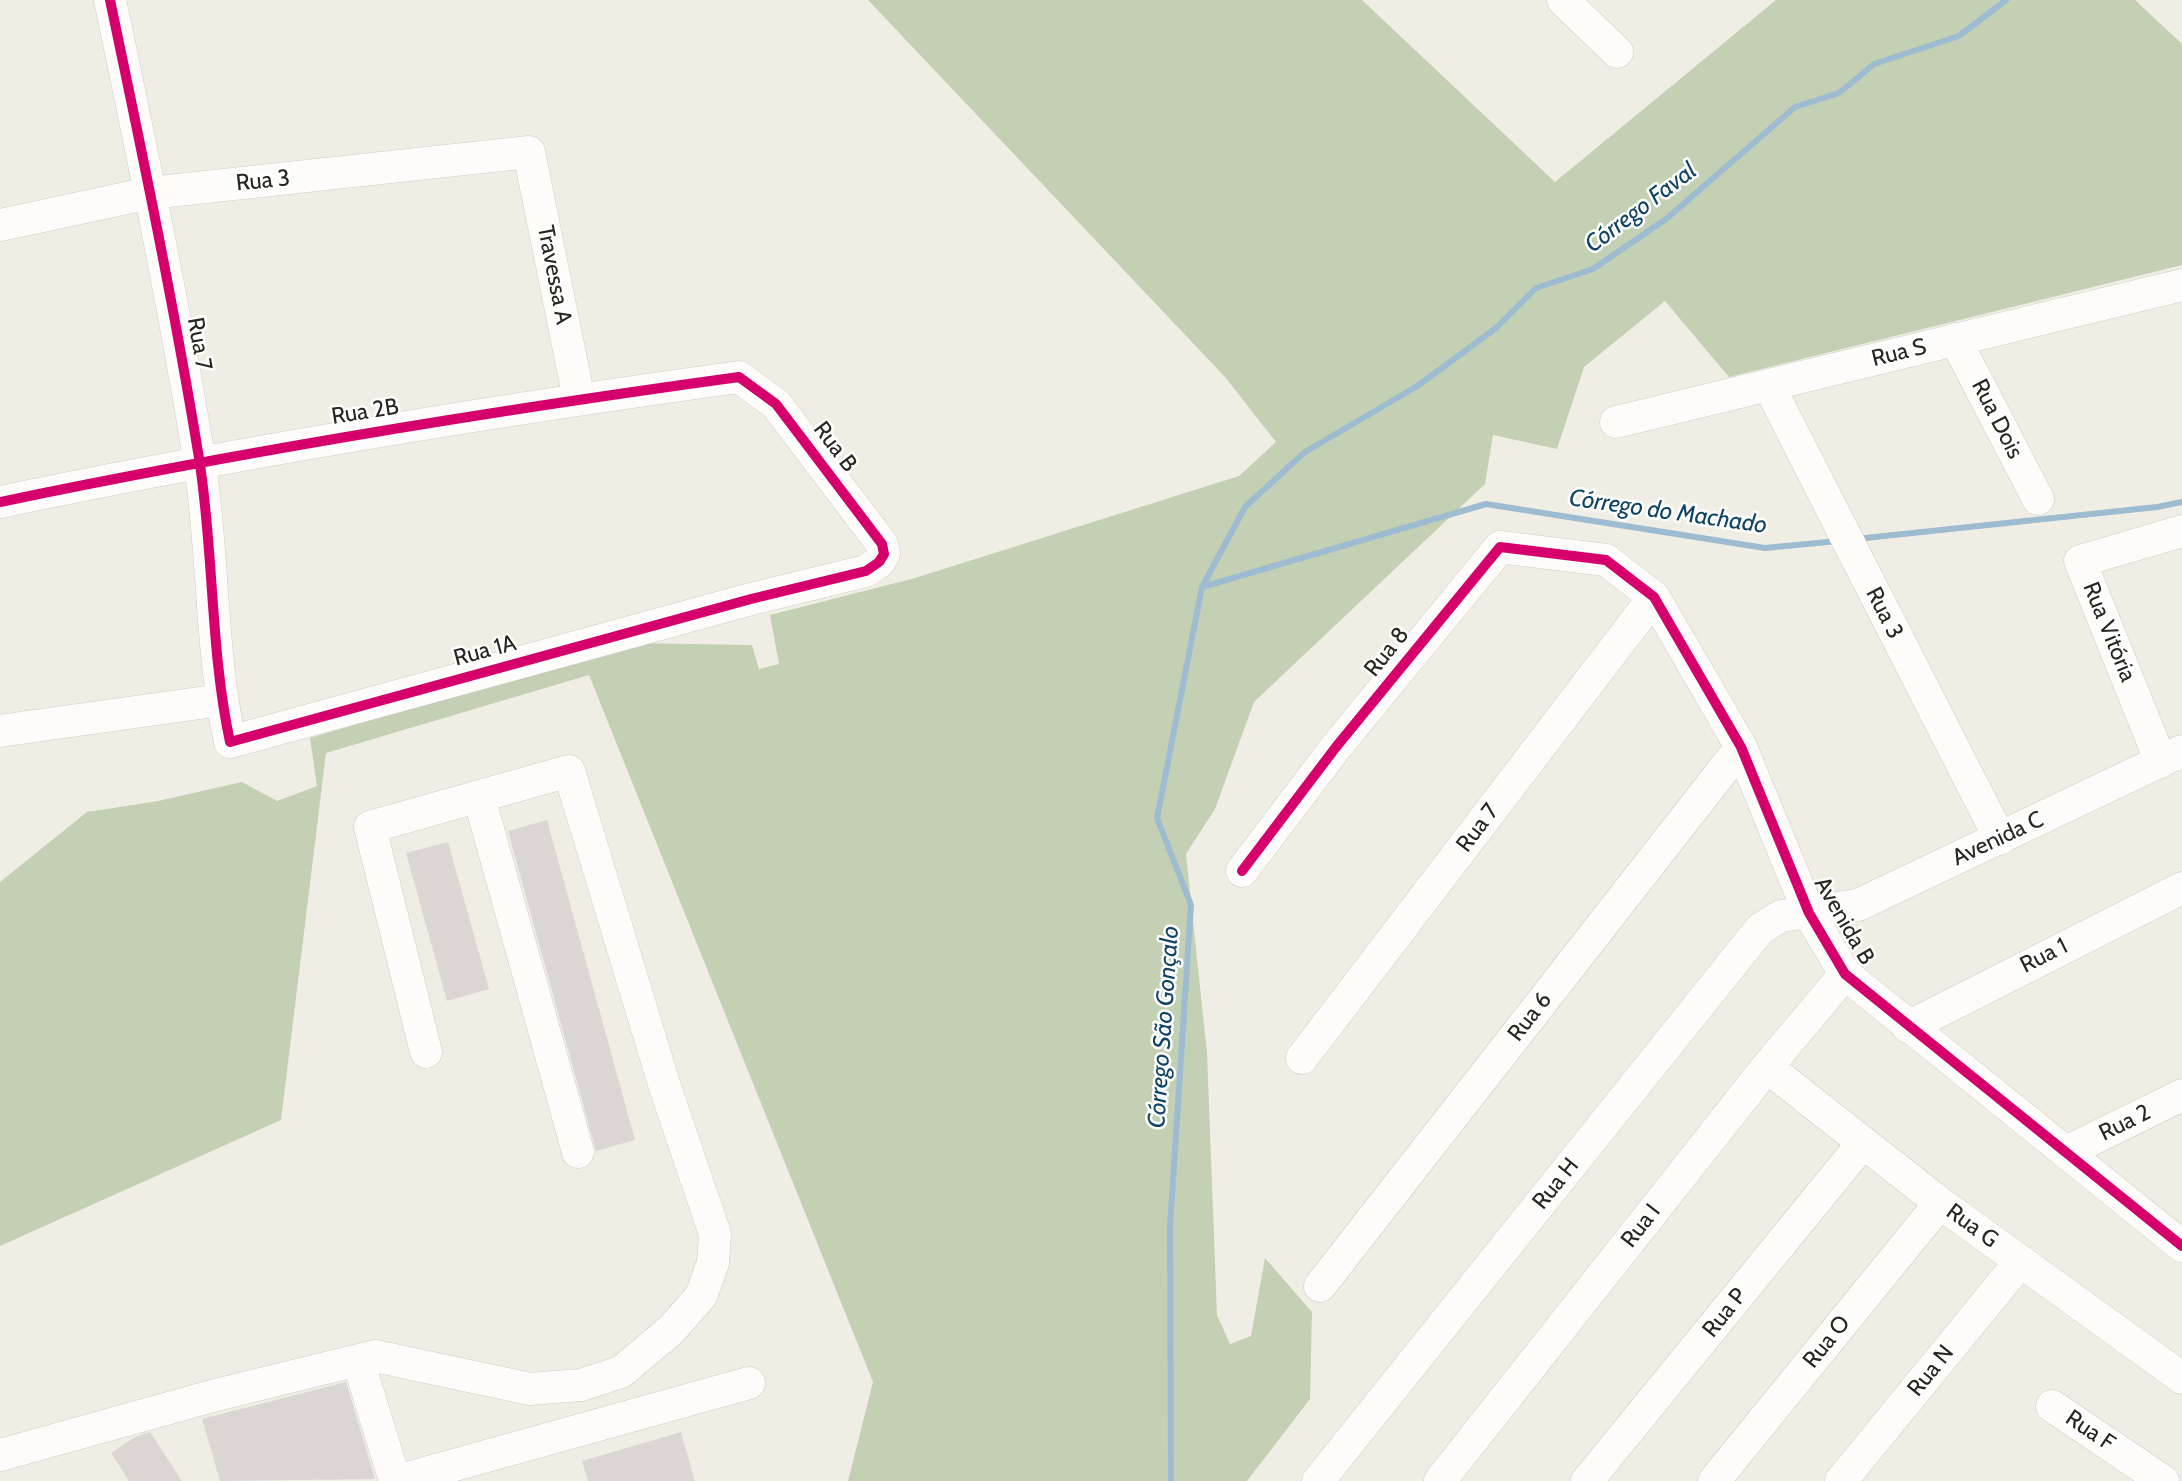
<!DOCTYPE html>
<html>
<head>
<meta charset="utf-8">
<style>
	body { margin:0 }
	canvas { display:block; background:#f0eee4 }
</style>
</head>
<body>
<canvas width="2182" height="1481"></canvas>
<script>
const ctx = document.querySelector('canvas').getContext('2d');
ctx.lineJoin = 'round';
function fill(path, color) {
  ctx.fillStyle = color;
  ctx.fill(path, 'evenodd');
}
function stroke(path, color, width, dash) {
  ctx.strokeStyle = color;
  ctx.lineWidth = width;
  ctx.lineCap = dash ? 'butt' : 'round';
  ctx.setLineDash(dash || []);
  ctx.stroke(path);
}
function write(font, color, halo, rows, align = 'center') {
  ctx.font = font + ' Cabin,sans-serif';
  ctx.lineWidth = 5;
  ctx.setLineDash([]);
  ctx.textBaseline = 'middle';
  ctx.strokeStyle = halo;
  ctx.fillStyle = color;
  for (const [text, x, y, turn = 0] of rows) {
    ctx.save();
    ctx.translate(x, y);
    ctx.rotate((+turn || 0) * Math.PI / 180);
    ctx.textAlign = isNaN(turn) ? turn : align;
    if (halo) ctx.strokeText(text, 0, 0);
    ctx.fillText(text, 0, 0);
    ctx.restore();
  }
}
fill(new Path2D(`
	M 868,0 L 1362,0 L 1555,182 L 1776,0 L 2135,0 L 2182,44 L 2182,265 L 1729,377 L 1665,301 L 1584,367 L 1557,449 L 1493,435 L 1485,484 L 1254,702 L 1215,809 L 1186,854 L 1207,1053 L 1217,1315 L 1230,1344 L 1251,1336 L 1265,1258 L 1312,1312 L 1310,1399 L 1247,1481 L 848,1481 L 873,1382 L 589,675 L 326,753 L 281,1120 L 0,1246 L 0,882 L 87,812 L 158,801 L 242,782 L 277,801 L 317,786 L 310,738 L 631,643 L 752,645 L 759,669 L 779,664 L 770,615 L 915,578 L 1239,476 L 1276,442 L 1225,377 Z`), '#c3d0b4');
stroke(new Path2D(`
	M 1856,539 L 2157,507 L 2182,502
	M 1202,587 L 1486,504 L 1765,548 L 1838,541
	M 1171,1481 L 1170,1226 L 1191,905 L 1157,818 L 1202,587 L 1245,507 L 1305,452 L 1419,385 L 1496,328 L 1536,288 L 1593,269 L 1666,219 L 1795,107 L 1839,93 L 1874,64 L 1959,36 L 2006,0`), '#9ebcd1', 6);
fill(new Path2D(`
	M 547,820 L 635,1140 L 596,1151 L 508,831 Z
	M 448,842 L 489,989 L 447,1001 L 406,853 Z
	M 346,1382 L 375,1479 L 220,1481 L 202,1419 Z
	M 150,1432 L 182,1481 L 129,1481 L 111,1453 L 135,1437 Z
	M 681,1432 L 695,1481 L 588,1481 L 582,1461 Z`), '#dbd6d3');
const minor = new Path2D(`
	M 1563,0 L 1617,52
	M 0,225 L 150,193 L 529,152 L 579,399
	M 1955,339 L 2038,499
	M 1769,386 L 2000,839
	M 1616,422 L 2182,285
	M 0,502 C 245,451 491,411 739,377 L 776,404 L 882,544 L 884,554 L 879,562 L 866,571 L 751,599 L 230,742 C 210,649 214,552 199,458 C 174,305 142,152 110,0
	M 0,731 L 221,700
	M 2161,762 L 2080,561 L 2182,531
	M 479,797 L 578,1152
	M 1242,871 L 1336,747 L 1500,547 L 1606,560 L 1654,597 L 1741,747 L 1809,913 L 1845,974 L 2182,1246
	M 1908,1027 L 2182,888
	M 1302,1058 L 1654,597
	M 1767,1067 L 1940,1203 L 2182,1378
	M 2068,1151 L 2182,1095
	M 1320,1286 L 1741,747
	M 358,1360 L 395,1481
	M 2052,1406 L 2163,1481
	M 0,1455 L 216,1395 L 375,1356 L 530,1389 L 581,1385 L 621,1372 L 671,1330 L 701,1296 L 713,1263 L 715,1234 L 665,1087 L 569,771 L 370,827 L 426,1052
	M 397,1481 L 749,1383
	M 1318,1481 L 1760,929 L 1781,916 L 1858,905 L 2182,751
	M 1440,1481 L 1767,1067 L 1845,974
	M 1587,1481 L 1862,1144
	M 1714,1481 L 1940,1203
	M 1841,1481 L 2020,1262`);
stroke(minor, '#cdccc4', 33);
stroke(minor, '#fdfcfb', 32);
stroke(new Path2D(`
	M 0,502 C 245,451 491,411 739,377 L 776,404 L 882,544 L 884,554 L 879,562 L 866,571 L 751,599 L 230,742 C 210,649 214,552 199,458 C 174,305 142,152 110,0
	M 1242,871 L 1336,747 L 1500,547 L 1606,560 L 1654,597 L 1741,747 L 1809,913 L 1845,974 L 2182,1246`), '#d6006c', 10);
write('23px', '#282620', '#fff', [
	["Rua 3",263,181,-6],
	["Travessa A",554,275,79],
	["Rua 7",199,344,80],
	["Rua S",1899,353,-14],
	["Rua 2B",365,412,-9],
	["Rua Dois",1997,419,63],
	["Rua B",835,447,53],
	["Rua 3",1884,613,63],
	["Rua Vitória",2109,632,68],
	["Rua 1A",485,651,-15],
	["Rua 8",1387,652,-51],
	["Rua 7",1478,828,-53],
	["Avenida C",1998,839,-25],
	["Avenida B",1844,921,60],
	["Rua 1",2044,956,-27],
	["Rua 6",1530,1017,-52],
	["Rua 2",2125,1123,-26],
	["Rua H",1556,1184,-51],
	["Rua I",1641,1226,-52],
	["Rua G",1972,1226,36],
	["Rua P",1725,1313,-51],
	["Rua O",1827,1342,-51],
	["Rua N",1931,1371,-51],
	["Rua F",2090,1431,34]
]);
write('italic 24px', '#0d4365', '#fff', [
	["Córrego Faval",1641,208,-37],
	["Córrego do Machado",1668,512,8],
	["Córrego São Gonçalo",1164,1027,-86]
]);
</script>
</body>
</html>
